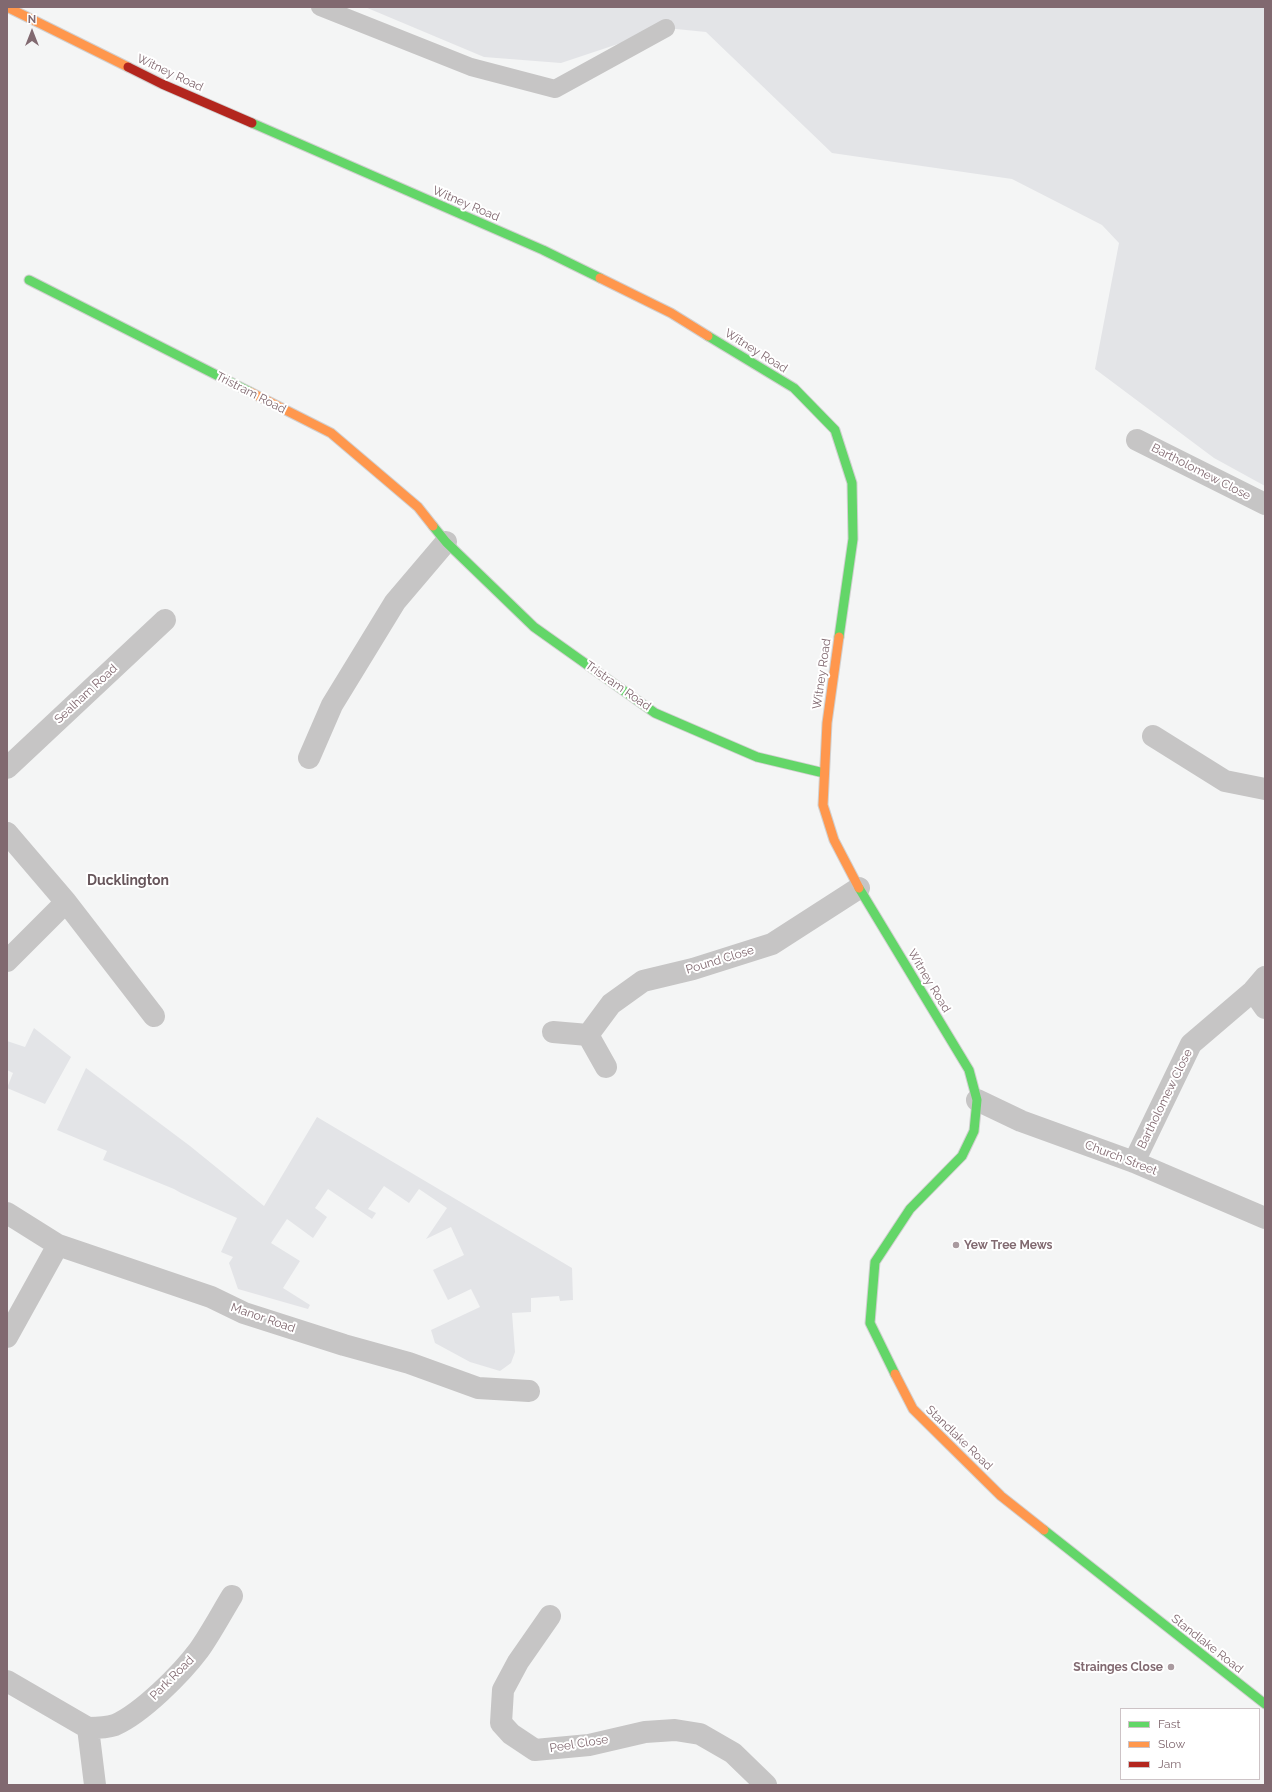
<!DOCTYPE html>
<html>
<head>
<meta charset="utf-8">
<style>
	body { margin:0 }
	#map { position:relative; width:1272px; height:1792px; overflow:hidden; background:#f4f5f5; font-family:Raleway,sans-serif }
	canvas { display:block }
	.frame { position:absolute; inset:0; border:8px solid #816970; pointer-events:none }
	.legend { position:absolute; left:1120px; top:1708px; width:140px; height:72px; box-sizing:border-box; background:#fff; border:1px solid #cdc3c6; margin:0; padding:5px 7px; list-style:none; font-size:12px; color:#816970 }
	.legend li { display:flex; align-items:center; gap:8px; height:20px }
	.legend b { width:20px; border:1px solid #cdc3c6 }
	.north { position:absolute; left:12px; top:12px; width:40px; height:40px; -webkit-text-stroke:3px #fff; paint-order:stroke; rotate:0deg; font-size:11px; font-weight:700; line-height:16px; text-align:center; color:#816970 }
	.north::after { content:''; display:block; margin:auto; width:14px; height:18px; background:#816970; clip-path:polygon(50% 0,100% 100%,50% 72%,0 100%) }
</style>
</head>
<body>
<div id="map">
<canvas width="1272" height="1792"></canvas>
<div class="frame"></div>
<ul class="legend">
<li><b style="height:5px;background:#63d668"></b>Fast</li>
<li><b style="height:5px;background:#ff974d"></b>Slow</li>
<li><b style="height:5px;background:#b3261e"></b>Jam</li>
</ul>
<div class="north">N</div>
</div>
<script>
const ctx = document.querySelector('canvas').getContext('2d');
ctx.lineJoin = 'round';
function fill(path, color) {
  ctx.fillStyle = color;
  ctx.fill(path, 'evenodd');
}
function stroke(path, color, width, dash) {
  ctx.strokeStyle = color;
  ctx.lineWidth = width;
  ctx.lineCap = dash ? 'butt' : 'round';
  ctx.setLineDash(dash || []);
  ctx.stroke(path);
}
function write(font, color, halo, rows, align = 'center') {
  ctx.font = font + ' Raleway,sans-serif';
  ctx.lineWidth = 4;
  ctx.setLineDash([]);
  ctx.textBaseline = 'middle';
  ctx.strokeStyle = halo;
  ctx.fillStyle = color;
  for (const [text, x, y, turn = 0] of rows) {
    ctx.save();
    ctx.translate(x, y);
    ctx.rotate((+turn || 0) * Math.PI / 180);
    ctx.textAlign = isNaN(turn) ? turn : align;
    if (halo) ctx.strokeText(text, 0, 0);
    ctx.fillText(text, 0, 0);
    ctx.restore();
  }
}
fill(new Path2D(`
	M 365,7 L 1265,7 L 1265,486 L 1214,458 L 1095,369 L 1119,243 L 1102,225 L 1012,179 L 832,153 L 706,32 L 666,28 L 561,63 L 484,57 Z
	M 34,1028 L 71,1057 L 45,1104 L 7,1088 L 13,1073 L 7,1070 L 7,1041 L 25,1047 Z
	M 86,1068 L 190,1146 L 264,1206 L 317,1117 L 572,1268 L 573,1300 L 560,1301 L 559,1296 L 531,1298 L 531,1312 L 512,1313 L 515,1352 L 511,1363 L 500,1371 L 470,1362 L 435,1343 L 431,1330 L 480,1307 L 471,1289 L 448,1300 L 433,1270 L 464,1255 L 451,1227 L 426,1239 L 447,1208 L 419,1189 L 409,1203 L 384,1186 L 368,1209 L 376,1213 L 372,1219 L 328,1189 L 315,1208 L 327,1217 L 313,1238 L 287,1219 L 271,1243 L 300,1261 L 283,1288 L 310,1305 L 308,1309 L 238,1289 L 229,1263 L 233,1257 L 221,1252 L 237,1218 L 181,1193 L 174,1189 L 103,1160 L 107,1151 L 57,1130 Z`), '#e3e4e7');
const fast = new Path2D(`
	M 252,123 L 543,250 L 600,278
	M 29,280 L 250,392
	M 708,336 L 794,388 L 835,430 L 852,483 L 853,539 L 839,637
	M 433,526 L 446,542 L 534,627 L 655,713 L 757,757 L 824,773
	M 859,888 L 969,1070 L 977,1100 L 974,1131 L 962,1156 L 910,1209 L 875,1262 L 870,1323 L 895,1374
	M 1044,1530 L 1265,1704`);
const slow = new Path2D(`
	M 7,7 L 128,67
	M 600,278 L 671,313 L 708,336
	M 250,392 L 331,433 L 418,507 L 433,526
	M 839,637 L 827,723 L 823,805 L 834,840 L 859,888
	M 895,1374 L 913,1409 L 1001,1496 L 1044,1530`);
const jam = new Path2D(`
	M 128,67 L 162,84 L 252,123`);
stroke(fast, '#d1d0d0', 11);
stroke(slow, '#d1d0d0', 11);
stroke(jam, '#d1d0d0', 11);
stroke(new Path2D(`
	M 320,7 L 471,67 L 555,89 L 666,28`), '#c6c5c5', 18);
stroke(new Path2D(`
	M 1137,440 L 1265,504
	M 1153,736 L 1225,781 L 1265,789
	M 309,758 L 332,705 L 395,602 L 446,542
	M 7,768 L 165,620
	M 7,833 L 66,902 L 154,1016
	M 7,961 L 66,902
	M 1253,991 L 1265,1008
	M 553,1032 L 588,1035 L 611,1004 L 643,981 L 693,969 L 772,944 L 859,888
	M 588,1035 L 606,1067
	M 977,1100 L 1021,1121 L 1134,1162 L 1265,1218
	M 1134,1162 L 1191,1044 L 1253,991 L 1265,977
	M 7,1213 L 58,1245 L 211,1297 L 244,1313 L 344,1345 L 409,1363 L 478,1388 L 529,1391
	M 7,1337 L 58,1245
	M 550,1616 L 518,1662 L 503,1690 L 501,1723 L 511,1734 L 535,1750 L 589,1745 L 645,1732 L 675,1730 L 700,1734 L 733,1753 L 766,1785
	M 7,1681 L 88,1728 C 97,1728 106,1728 115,1725 C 142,1713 181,1674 199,1650 C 211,1633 221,1614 232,1596
	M 88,1728 L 95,1785`), '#c6c5c5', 22);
stroke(fast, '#63d668', 9);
stroke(slow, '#ff974d', 9);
stroke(jam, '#b3261e', 9);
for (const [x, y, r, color] of [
	[956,1245,4,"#a99a9f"],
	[1171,1667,4,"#a99a9f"]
]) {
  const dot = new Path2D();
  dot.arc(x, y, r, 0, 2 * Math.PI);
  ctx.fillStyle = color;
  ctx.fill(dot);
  stroke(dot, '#fff', 1.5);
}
write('12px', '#816970', '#fff', [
	["Witney Road",170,73,25],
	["Witney Road",466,204,23],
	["Witney Road",756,351,32],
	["Tristram Road",251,393,27],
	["Bartholomew Close",1201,472,27],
	["Witney Road",822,674,-82],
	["Tristram Road",618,686,35],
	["Sealham Road",86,694,-43],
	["Pound Close",720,960,-17],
	["Witney Road",929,981,59],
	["Bartholomew Close",1165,1099,-64],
	["Church Street",1121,1158,21],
	["Manor Road",263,1318,19],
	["Standlake Road",959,1438,44],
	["Standlake Road",1207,1644,38],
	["Park Road",172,1678,-45],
	["Peel Close",579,1744,-9]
]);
write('bold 12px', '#816970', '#fff', [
	["Yew Tree Mews",964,1245],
	["Strainges Close",1163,1667,"right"]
], 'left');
write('bold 14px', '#67565b', '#fff', [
	["Ducklington",128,881]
]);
</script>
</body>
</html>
